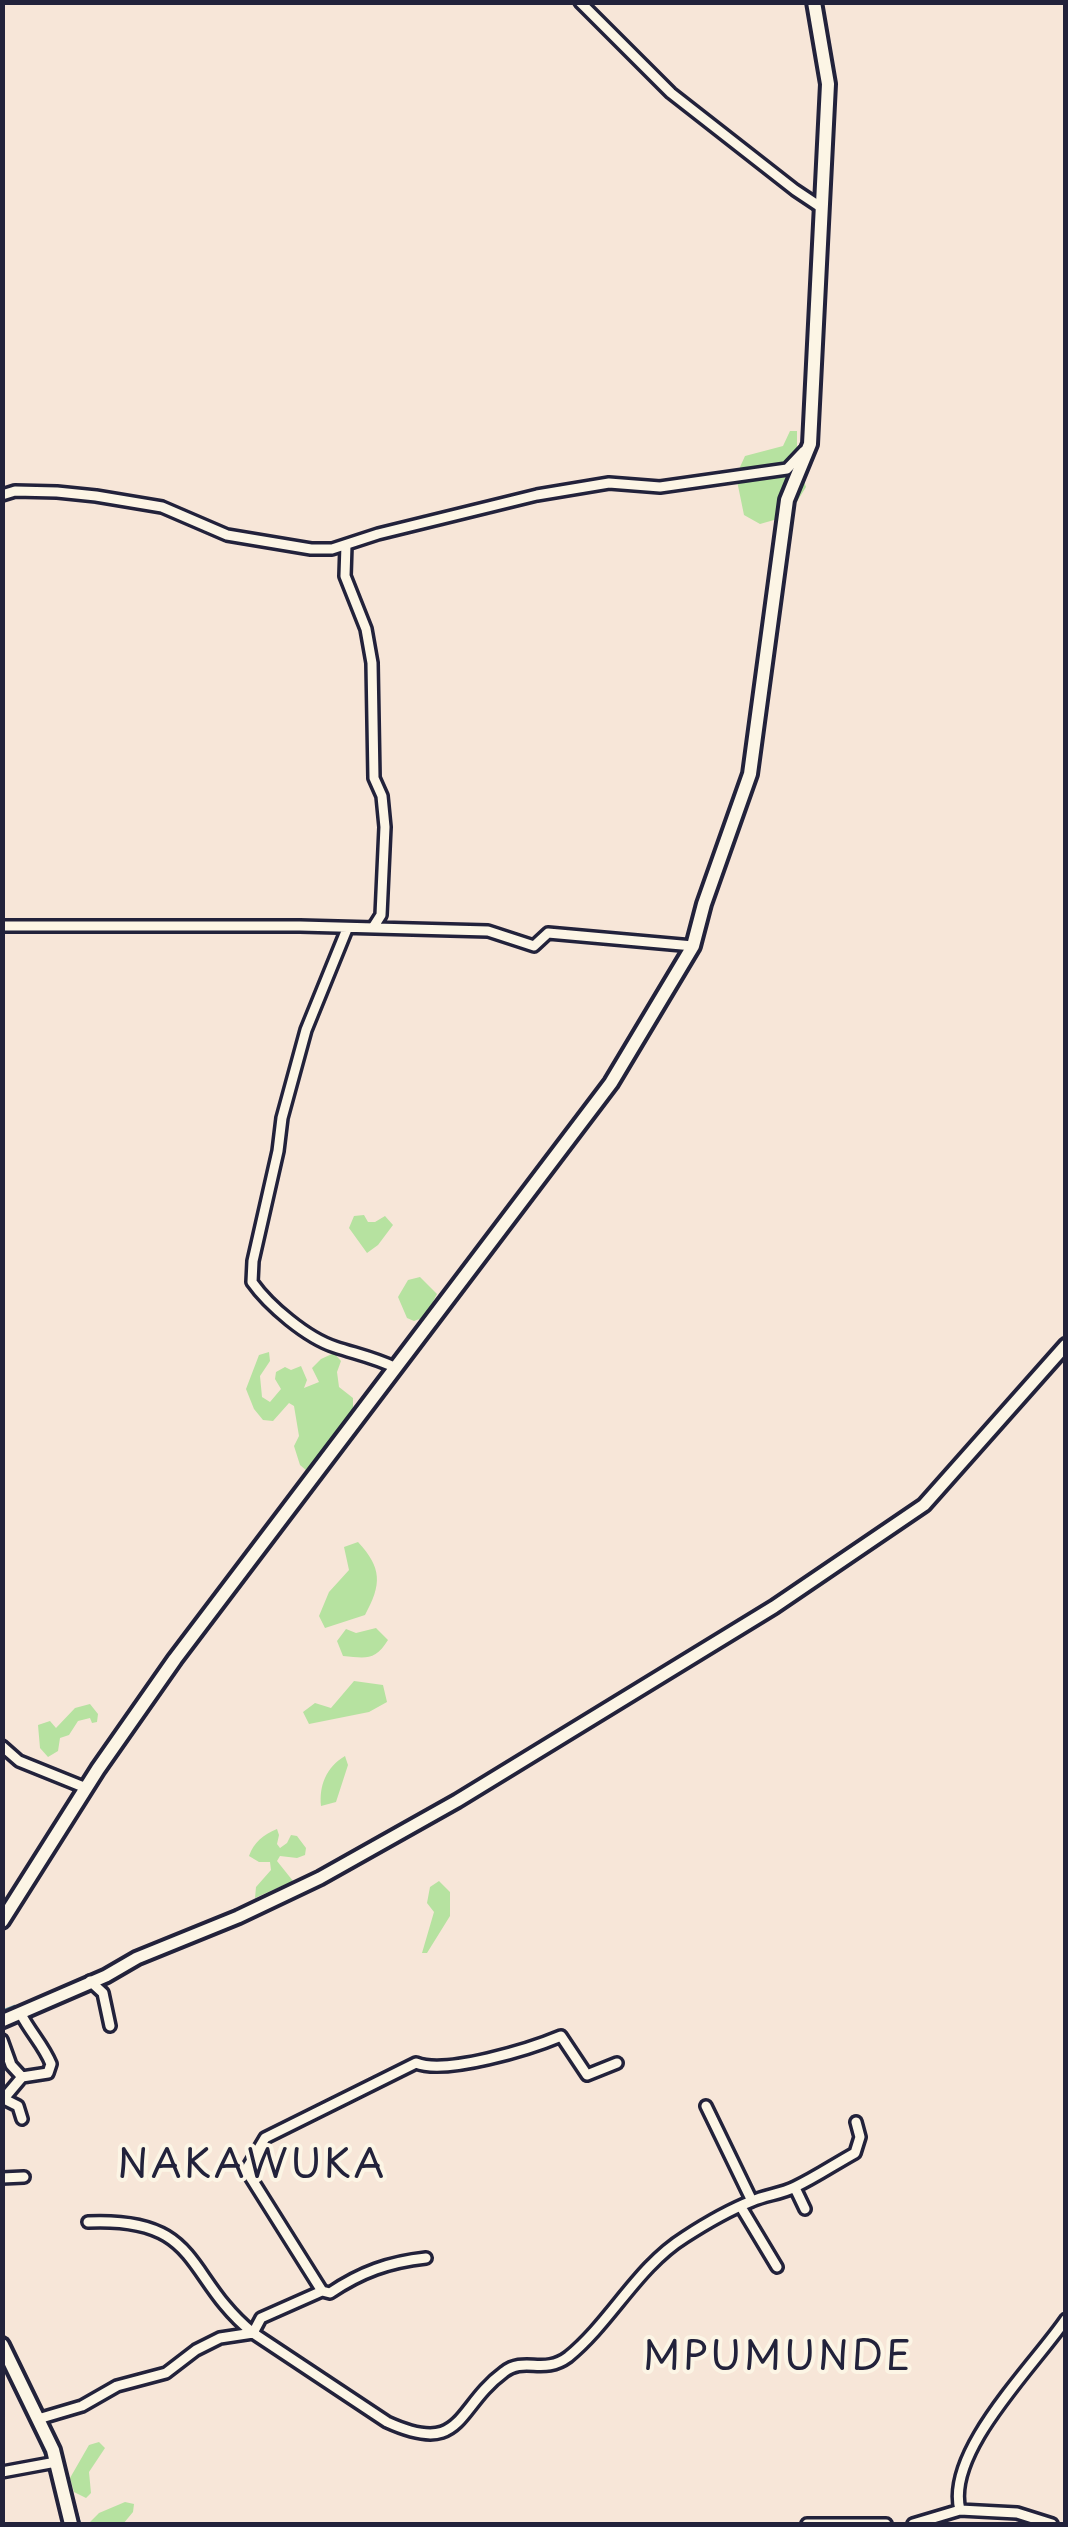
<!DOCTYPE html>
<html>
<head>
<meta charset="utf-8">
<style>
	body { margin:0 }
	#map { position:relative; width:1068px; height:2527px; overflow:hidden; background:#f7e6d8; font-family:"Playpen Sans",sans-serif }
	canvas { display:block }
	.frame { position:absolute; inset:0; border:5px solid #22223b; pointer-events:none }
</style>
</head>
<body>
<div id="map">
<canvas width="1068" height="2527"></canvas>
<div class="frame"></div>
</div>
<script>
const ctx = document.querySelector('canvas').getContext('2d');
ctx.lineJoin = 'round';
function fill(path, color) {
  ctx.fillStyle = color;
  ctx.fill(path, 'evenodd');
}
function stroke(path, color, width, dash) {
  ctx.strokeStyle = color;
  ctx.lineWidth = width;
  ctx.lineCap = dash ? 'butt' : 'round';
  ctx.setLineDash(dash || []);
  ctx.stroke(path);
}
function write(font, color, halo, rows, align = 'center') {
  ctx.font = font + ' "Playpen Sans",sans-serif';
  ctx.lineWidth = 8;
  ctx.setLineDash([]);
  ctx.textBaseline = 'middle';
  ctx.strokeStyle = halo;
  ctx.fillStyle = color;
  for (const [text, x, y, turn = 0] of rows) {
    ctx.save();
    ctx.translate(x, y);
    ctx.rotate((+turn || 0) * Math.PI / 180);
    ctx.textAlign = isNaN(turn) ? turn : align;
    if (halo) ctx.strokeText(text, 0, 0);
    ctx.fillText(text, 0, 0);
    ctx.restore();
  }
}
fill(new Path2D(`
	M 790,431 L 797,431 L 797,460 L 806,487 L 788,516 L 760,524 L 744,515 L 736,476 L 745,456 L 783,446 Z
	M 364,1215 L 368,1222 L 375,1222 L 385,1216 L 393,1225 L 378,1245 L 367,1253 L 349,1228 L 354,1216 Z
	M 420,1277 L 437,1294 L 425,1317 L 414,1321 L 407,1318 L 398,1297 L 408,1280 Z
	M 269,1352 L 270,1361 L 260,1376 L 262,1397 L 270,1402 L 281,1389 L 275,1379 L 276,1372 L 285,1367 L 291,1370 L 301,1366 L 307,1380 L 304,1388 L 319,1382 L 312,1368 L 321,1359 L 334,1353 L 341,1361 L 337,1372 L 339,1387 L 353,1398 L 353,1408 L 317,1462 L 307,1471 L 300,1465 L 294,1446 L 299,1436 L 294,1406 L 289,1403 L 273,1421 L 263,1420 L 254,1409 L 246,1389 L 259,1355 Z
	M 358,1542 C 382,1568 382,1584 365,1615 L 325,1628 L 319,1616 L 329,1592 L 349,1570 L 344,1547 Z
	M 376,1628 L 388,1640 C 375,1661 366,1658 343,1656 L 337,1641 L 346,1629 L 356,1633 Z
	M 354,1681 L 383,1685 L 387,1702 L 369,1712 L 309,1724 L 303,1712 L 315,1703 L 331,1708 Z
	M 90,1704 L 98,1714 L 97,1722 L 92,1723 L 90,1718 L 78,1721 L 69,1735 L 60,1738 L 58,1751 L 48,1757 L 40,1748 L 38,1725 L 50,1721 L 56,1728 L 75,1708 Z
	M 345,1756 L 348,1765 L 336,1802 L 321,1806 C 319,1786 326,1767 345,1756 Z
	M 277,1829 L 279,1835 L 277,1844 L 280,1848 L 287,1843 L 291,1835 L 297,1836 L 306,1848 L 305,1855 L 297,1858 L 280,1856 L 277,1861 L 293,1881 L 255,1898 L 256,1887 L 271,1870 L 270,1862 L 259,1862 L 249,1856 C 254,1842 263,1835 277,1829 Z
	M 439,1881 L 450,1892 L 450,1916 L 427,1953 L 422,1953 L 434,1912 L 427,1903 L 430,1887 Z
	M 99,2442 L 105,2448 L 89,2472 L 91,2493 L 86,2498 L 74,2492 L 70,2478 L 89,2445 Z
	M 125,2502 L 134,2504 L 133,2512 L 123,2524 L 88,2524 L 99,2513 Z`), '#b6e2a0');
stroke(new Path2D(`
	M 56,1991 L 73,1984
	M 2,2011 L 15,2006
	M 2,2333 L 20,2367
	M 28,2412 L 47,2459
	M 62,2460 L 80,2524`), '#588998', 2.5);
const minor = new Path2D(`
	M 580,2 L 671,93 L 795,190 L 822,208
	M 2,495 L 15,491 L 57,492 L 96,496 L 162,507 L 227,535 L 311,549 L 332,549 L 378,534 L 537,495 L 609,483 L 660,487 L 787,469 L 804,451
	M 346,545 L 345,576 L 366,629 L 372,663 L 374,778 L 382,796 L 385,827 L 381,915 L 374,926
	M 2,926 L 300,926 L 488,931 L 534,946 L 548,933 L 693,946
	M 347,929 L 306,1030 L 282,1118 L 278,1151 L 253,1261 L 252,1282 C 269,1306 307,1338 335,1347 C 356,1354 376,1358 396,1368
	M 2,1746 L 19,1761 L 86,1788
	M 90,1981 L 103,1993 L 110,2026
	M 2,2040 L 11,2065 L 22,2077 L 48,2073 L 51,2064 C 44,2046 30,2032 21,2014
	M 22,2077 L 6,2096 L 6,2100 L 18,2106 L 22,2119
	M 706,2106 L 752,2201
	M 2,2178 L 24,2177
	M 795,2188 L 805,2209
	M 741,2207 L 777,2267
	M 88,2222 C 203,2217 184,2277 253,2333 L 387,2422 C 464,2457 455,2408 504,2372 C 524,2356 544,2375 568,2357 C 611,2322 637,2267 685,2237 C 705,2224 729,2210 752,2201 C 766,2195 781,2194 795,2187 C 816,2177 835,2164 855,2153 L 860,2137 L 856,2122
	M 322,2291 L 246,2170 L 265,2138 L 416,2063 C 446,2075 530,2049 561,2036 L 587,2075 L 617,2063
	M 38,2419 L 82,2406 L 117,2386 L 166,2373 L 196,2350 L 220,2338 L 253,2333 L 261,2318 L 322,2291 L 330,2293 C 361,2272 389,2262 426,2258
	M 2,2472 L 56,2462
	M 960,2510 C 945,2452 1034,2366 1066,2319
	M 807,2524 L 886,2524
	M 913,2524 L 960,2510 L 1017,2513 L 1052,2524`);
const tertiary = new Path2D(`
	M 2,2021 L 106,1976 L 137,1958 L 238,1917 L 320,1878 L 457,1801 L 774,1607 L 924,1505 L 1066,1345`);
const secondary = new Path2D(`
	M 2,1921 L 98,1769 L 175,1659 L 611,1083 L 693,946 L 704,904 L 750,774 L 787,500 L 810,444 L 828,84 L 814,2
	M 2,2345 L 53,2450 L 71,2524`);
stroke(minor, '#22223b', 16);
stroke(tertiary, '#22223b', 19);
stroke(secondary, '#22223b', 20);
stroke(minor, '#fcf5e5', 9);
stroke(tertiary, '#fcf5e5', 11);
stroke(secondary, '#fcf5e5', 12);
ctx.letterSpacing = '2.5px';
write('40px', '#22223b', '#fcf5e5', [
	["NAKAWUKA",252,2167],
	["MPUMUNDE",778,2359]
]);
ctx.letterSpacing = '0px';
</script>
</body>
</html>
